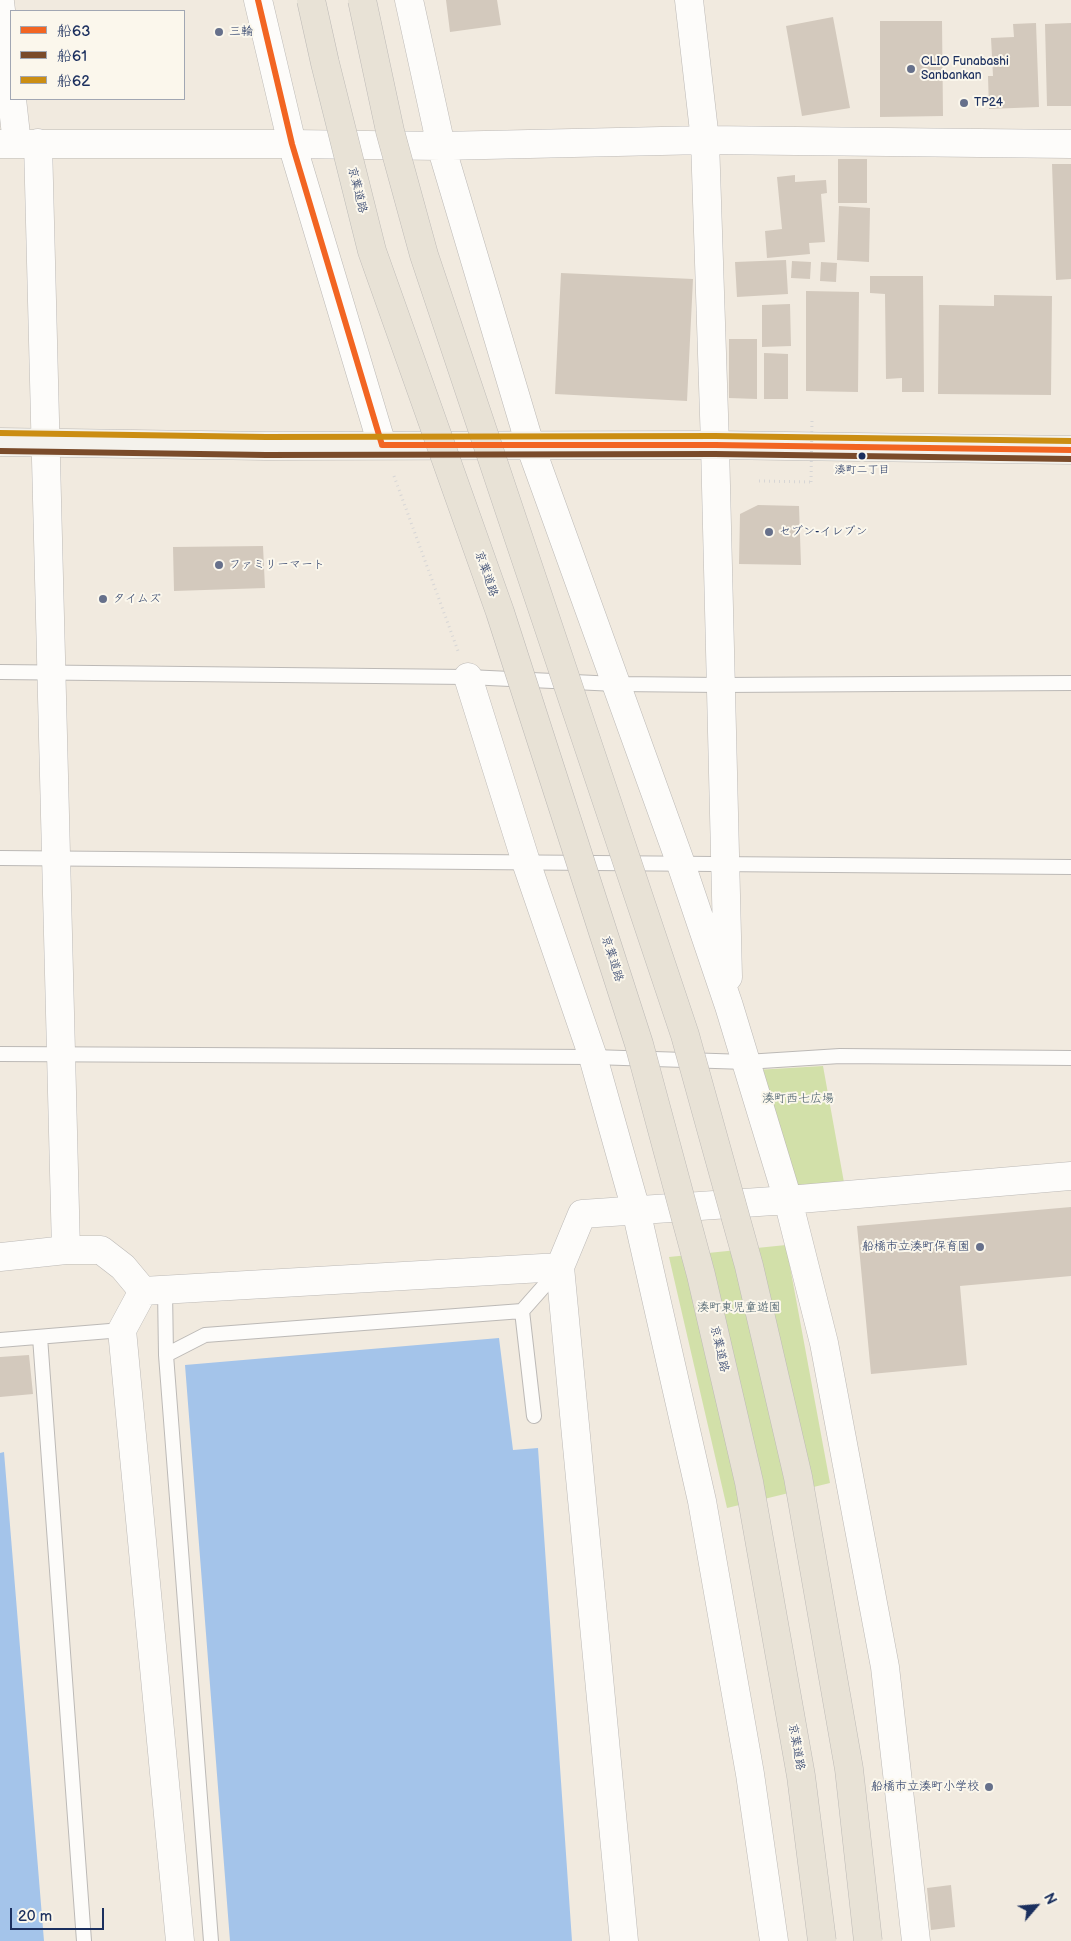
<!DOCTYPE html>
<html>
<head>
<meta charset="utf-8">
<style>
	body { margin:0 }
	#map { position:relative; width:1071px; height:1941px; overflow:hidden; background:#f1eadf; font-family:"Balsamiq Sans","Klee One",sans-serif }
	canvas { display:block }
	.legend { position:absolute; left:10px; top:10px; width:175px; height:90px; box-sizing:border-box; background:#fbf7ec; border:1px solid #a1a7b3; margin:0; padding:6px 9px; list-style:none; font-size:15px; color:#1b2f5e }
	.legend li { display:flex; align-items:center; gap:10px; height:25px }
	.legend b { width:25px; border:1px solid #a1a7b3 }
	.north { position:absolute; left:1011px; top:1881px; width:50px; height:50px; -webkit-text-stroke:4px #fbf7ec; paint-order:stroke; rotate:63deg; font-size:14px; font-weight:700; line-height:20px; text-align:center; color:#1b2f5e }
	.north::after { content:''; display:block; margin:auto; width:18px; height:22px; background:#1b2f5e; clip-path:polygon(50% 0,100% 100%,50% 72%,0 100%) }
	.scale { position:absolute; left:10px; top:1908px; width:94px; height:22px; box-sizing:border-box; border:2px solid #1b2f5e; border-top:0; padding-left:6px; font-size:15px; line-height:18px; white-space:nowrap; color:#1b2f5e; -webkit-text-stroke:4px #fbf7ec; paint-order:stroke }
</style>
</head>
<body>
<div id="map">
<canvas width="1071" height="1941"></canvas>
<ul class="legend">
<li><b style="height:6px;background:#f26522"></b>船63</li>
<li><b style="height:6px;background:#7a4b2a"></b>船61</li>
<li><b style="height:6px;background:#cb8e13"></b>船62</li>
</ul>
<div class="north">N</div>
<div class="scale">20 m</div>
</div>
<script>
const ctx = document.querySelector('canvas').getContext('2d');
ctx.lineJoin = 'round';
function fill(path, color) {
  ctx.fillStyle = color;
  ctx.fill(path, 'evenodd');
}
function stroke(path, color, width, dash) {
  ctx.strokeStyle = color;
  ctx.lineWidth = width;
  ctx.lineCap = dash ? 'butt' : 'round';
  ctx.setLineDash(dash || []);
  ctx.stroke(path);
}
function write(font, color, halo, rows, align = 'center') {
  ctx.font = font + ' "Balsamiq Sans","Klee One",sans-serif';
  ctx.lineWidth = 4;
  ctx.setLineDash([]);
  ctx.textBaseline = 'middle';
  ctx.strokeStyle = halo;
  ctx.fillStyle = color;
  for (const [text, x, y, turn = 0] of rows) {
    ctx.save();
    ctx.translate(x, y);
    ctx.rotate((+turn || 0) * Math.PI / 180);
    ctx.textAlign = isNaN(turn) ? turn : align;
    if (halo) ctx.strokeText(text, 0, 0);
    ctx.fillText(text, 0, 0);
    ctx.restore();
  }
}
fill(new Path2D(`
	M 823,1066 L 845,1188 L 795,1193 L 756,1070 Z
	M 786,1245 L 830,1483 L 727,1508 L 669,1257 Z`), '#d2e0a9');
fill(new Path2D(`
	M 499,1338 L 513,1450 L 538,1448 L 572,1941 L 230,1941 L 185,1365 Z
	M 4,1452 L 44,1941 L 0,1941 L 0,1453 Z`), '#a4c4ea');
fill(new Path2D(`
	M 446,0 L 497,0 L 501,25 L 450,32 Z
	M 833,17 L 850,108 L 802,116 L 786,26 Z
	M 880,21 L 942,21 L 943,116 L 880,117 Z
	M 1036,23 L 1039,107 L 989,109 L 988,76 L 993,76 L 991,38 L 1014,37 L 1013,24 Z
	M 1071,23 L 1071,106 L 1047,106 L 1045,24 Z
	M 838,159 L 867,159 L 867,203 L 838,203 Z
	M 1052,164 L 1071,164 L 1071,279 L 1056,280 Z
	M 795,175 L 795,182 L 826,180 L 827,193 L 821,194 L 825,242 L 809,243 L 810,254 L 767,258 L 765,231 L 782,229 L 777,177 Z
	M 839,206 L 870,208 L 869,262 L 837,260 Z
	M 786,260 L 788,294 L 737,297 L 735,262 Z
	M 792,261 L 811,262 L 810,279 L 791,278 Z
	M 821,262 L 837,263 L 836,282 L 820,281 Z
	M 561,273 L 693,279 L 687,401 L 555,394 Z
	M 870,276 L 923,276 L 924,392 L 902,392 L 902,378 L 886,379 L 885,294 L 870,293 Z
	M 806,291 L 859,292 L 858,392 L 806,391 Z
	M 994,295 L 1052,296 L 1051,395 L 938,394 L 939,305 L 994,306 Z
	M 790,304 L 791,346 L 762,347 L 762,305 Z
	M 729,339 L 757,339 L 757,399 L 729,398 Z
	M 764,353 L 788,354 L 788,399 L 764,399 Z
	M 758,505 L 799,506 L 801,565 L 739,564 L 740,514 Z
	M 263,546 L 265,588 L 174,591 L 173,547 Z
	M 1071,1207 L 1071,1276 L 960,1286 L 967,1365 L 871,1374 L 857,1226 Z
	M 29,1355 L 33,1394 L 0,1397 L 0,1357 Z
	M 951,1885 L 955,1927 L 931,1930 L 927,1888 Z`), '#d3c9bd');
const service = new Path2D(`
	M 0,672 L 468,677 L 616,684 L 721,685 L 1071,683
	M 0,858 L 1071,867
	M 0,1054 L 593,1057 L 746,1062 L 840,1056 L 1071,1058
	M 165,1290 L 166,1355
	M 522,1311 L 560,1268
	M 40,1337 L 84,1941
	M 0,1340 L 122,1330
	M 211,1941 L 166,1355 L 205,1335 L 522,1311 L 534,1416`);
const minor = new Path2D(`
	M 409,0 L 441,146 L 530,445 L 681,864 L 729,1006 L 788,1200 L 824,1343 L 885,1667 L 916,1941
	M 689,0 L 705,140 L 715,445 L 728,977
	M 0,2 L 11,96
	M 12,99 L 17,144
	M 38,143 L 66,1250
	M 0,144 L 292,144 L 441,146 L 705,140 L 1071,144
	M 468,677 L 526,862 L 593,1057 L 636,1210 L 702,1501 L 750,1774 L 774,1941
	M 0,1257 L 66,1250 L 101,1250 L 123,1267 L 143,1291 L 560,1267
	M 143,1291 L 122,1330 L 180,1941
	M 624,1941 L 560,1267 L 582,1214 L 788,1200 L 1071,1176`);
const tertiary = new Path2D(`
	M 258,0 L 292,144 L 382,445`);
const secondary = new Path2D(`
	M 0,442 L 266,446 L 715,445 L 1071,450`);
stroke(service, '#bcb9b6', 16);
stroke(minor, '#bcb9b6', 29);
stroke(tertiary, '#bcb9b6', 29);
stroke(secondary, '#bcb9b6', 29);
stroke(new Path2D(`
	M 394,476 L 458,651
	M 759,481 L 811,482`), '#d7d6d6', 3, [1, 4]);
stroke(service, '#fdfcfa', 14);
stroke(minor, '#fdfcfa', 28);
stroke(tertiary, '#fdfcfa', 28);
stroke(secondary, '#f4f2ec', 28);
const motorwayBridge = new Path2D(`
	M 311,0 L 325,63 L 372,251 L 500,612 L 639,1044 L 701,1275 L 749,1482 L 801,1776 L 822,1941
	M 362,0 L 390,131 L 424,255 L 685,1035 L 749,1266 L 798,1477 L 849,1769 L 868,1941`);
stroke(motorwayBridge, '#bcb9b6', 29, []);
stroke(new Path2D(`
	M 811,482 L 812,419`), '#d7d6d6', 3, [1, 4]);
stroke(motorwayBridge, '#e8e2d6', 28);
stroke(new Path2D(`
	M 258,0 L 292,144 L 382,445
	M 382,445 L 715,445 L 1071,450`), '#f26522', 6);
stroke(new Path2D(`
	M 0,451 L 266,455 L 715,454 L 1071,459`), '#7a4b2a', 6);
stroke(new Path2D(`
	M 0,433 L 266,437 L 715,436 L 1071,441`), '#cb8e13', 6);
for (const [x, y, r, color] of [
	[219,32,5,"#66708b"],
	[911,69,5,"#66708b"],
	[964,103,5,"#66708b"],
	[862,456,4.5,"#1b2f5e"],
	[769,532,5,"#66708b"],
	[219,565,5,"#66708b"],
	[103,599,5,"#66708b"],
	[980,1247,5,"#66708b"],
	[989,1787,5,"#66708b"]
]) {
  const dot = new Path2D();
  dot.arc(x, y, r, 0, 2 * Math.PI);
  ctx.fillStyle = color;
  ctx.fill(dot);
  stroke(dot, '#fbf7ec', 2);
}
write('11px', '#1b2f5e', '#fbf7ec', [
	["湊町二丁目",862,470]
]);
write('12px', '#1b2f5e', '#fbf7ec', [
	["三輪",229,32],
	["CLIO Funabashi",921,62],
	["Sanbankan",921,76],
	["TP24",974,103],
	["セブン-イレブン",779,532],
	["ファミリーマート",229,565],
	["タイムズ",113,599],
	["船橋市立湊町保育園",970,1247,"right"],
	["船橋市立湊町小学校",979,1787,"right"]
], 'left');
write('12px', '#1b2f5e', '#fbf7ec', [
	["京葉道路",357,190,76],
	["京葉道路",486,574,71],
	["京葉道路",612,959,72],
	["京葉道路",719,1349,77],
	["京葉道路",796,1747,80]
]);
write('12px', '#425966', '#fbf7ec', [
	["湊町西七広場",798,1099],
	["湊町東児童遊園",739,1308]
]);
</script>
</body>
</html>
